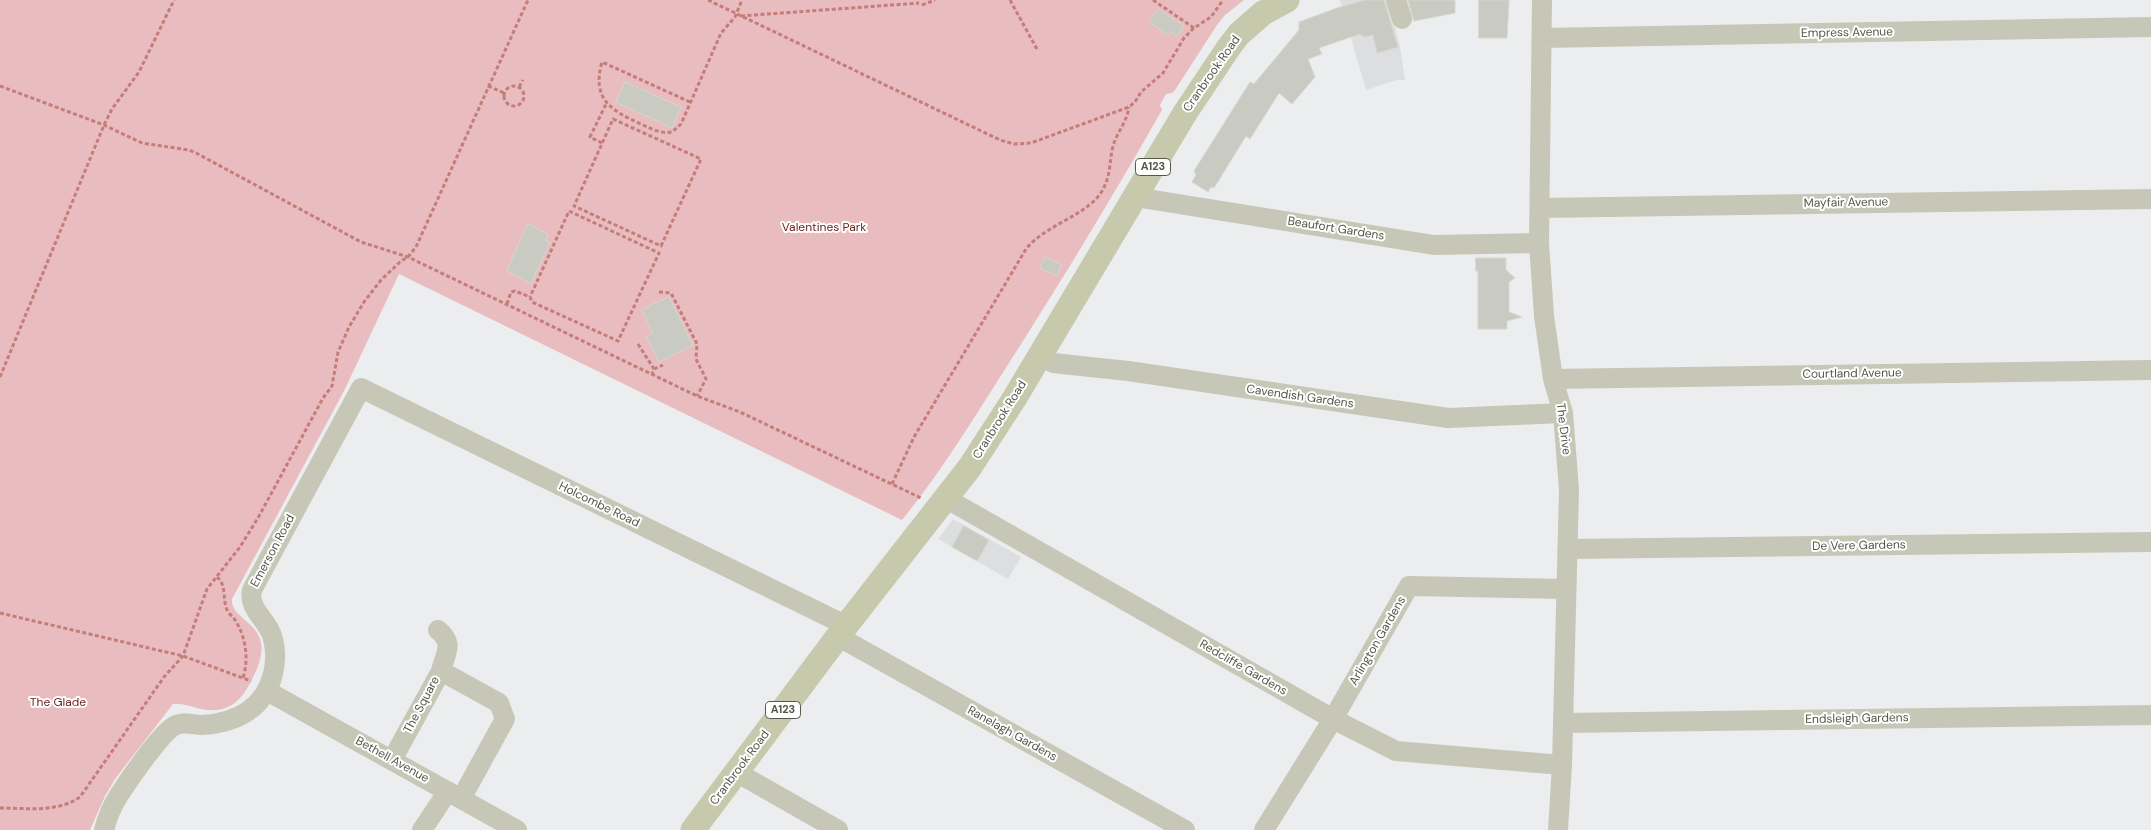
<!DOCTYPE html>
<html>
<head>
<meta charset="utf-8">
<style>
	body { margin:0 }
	canvas { display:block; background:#ecedee }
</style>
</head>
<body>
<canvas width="2151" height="830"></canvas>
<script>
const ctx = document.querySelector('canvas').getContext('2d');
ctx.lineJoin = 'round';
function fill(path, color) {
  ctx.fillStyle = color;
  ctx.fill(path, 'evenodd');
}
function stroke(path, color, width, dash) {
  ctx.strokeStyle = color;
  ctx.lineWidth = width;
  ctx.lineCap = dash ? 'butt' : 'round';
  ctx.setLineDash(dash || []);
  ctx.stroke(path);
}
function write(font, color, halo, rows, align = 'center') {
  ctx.font = font + ' "DM Sans",sans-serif';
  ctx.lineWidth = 4;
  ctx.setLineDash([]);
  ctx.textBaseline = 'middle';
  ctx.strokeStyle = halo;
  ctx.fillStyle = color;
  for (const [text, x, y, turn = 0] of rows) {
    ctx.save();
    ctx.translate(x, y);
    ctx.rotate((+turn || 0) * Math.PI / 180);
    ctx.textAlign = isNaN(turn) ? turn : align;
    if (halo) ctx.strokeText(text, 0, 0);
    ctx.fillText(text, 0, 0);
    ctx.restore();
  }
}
fill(new Path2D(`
	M 1340,0 L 1388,0 L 1400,47 L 1405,80 L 1397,80 L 1366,90 Z
	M 953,519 L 1021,557 L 1008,579 L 938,539 Z`), '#dddedf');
fill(new Path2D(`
	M 0,0 L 1244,0 L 1225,15 L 1217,25 L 1175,90 L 1172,93 L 1166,94 L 1160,105 L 1162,110 C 1113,196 1062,280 1009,363 C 975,416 942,471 902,520 L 399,274 L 344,391 L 232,599 C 230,625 286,622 249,685 C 243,696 235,706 222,709 C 203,714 187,702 173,704 L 115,779 L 105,796 L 90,830 L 0,830 Z`), '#e9bcbf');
const building = new Path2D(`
	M 1365,0 L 1384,0 L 1398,47 L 1377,53 L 1373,35 L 1364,37 L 1360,34 L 1319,48 L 1322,54 L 1308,59 L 1315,77 L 1292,104 L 1279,93 L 1250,139 L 1246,136 L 1214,188 L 1211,187 L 1208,192 L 1192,182 L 1196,175 L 1194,171 L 1250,82 L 1254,84 L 1299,30 L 1299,22 L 1337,8 Z
	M 1408,0 L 1455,0 L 1455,13 L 1414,21 Z
	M 1479,0 L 1509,0 L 1507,38 L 1479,38 Z
	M 1158,9 L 1184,26 L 1177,36 L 1171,32 L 1169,36 L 1149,22 Z
	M 625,82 L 681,107 L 672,128 L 616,102 Z
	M 528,224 L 548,234 L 545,240 L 550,242 L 531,284 L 507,271 Z
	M 1045,257 L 1062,265 L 1057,276 L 1040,268 Z
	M 1476,258 L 1506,258 L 1506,270 L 1515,278 L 1509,282 L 1509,312 L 1522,317 L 1507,321 L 1507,329 L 1478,329 L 1478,271 L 1476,271 Z
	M 669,297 L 693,345 L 659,362 L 646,336 L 653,333 L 642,310 Z
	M 964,526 L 989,540 L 977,561 L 952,547 Z`);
fill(building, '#c9cbc3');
stroke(building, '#d5d7d0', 1);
stroke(new Path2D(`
	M 708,0 L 1000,140 L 1014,144 L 1031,143 L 1129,107 L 1135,102 L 1141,92 L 1163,73 L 1184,38 L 1194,28 L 1211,17 L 1223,0
	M 1010,0 L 1038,51
	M 1153,0 L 1194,28
	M 922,5 L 935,0
	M 741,16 L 919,3
	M504 96a10 10 0 1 1 20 0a10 10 0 1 1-20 0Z
	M 0,86 L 104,125 L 142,143 L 189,150 L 198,154 L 361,242 L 408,257 L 697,396 L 740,412 L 921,498
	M 488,86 L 504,93
	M 519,87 L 523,80
	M 690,102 L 602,62 C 591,100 612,111 643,125 C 652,129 661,134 672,132 L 681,124 L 721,33 L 735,17 L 742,0
	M 613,119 L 701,159 L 661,246 L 574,206 Z
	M 602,143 L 590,137 L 607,102
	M 659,292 L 671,293 L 697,344 L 696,359 L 706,379 L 697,396
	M 507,304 L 511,292 L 515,291 L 530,297 L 532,302 L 618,341 L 659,253 L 569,211 L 530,297
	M 638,344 L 654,369 L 652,374
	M 654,369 L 663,365
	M 0,377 L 104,125 L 112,109 L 139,72 L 174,0
	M 892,484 L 914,437 L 1026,249 C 1046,224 1087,216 1102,191 C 1111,176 1109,162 1113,146 C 1117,132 1127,122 1129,107
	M 217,577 C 226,584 223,597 226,607 C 227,612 232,616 235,620 C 246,637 249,659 243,678
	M 0,613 L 183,656 L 251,681
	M 0,808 C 28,808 57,813 80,797 L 164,677 L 183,656 L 207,589 L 240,547 L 258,518 L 323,398 L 332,386 L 338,352 L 349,327 L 364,302 L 381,280 L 401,261 L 408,257 L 416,247 L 528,0`), '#c47d78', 3, [4, 2.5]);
stroke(new Path2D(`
	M 1396,0 L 1402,19
	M 1542,0 L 1539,243 L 1544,316 L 1553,379 L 1563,413 L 1569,490 L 1562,765 L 1558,830
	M 1542,38 L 2151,27
	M 1135,197 L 1434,245 L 1539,243
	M 1540,208 L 2151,199
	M 1041,355 L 1053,363 L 1128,371 L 1448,418 L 1563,413
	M 1553,379 L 2151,370
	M 947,499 L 1333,719 L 1396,751 L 1562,765
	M 1567,549 L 2151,542
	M 438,630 C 455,644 445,653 441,671
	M 839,637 L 1185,830
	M 267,691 L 517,830
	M 1563,723 L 2151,715
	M 392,760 L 441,671 L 499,703 L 505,719 L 461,799
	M 736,772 L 838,830
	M 104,830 C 107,818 112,806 119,795 C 128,781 162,731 176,725 C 185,721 193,725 202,725 C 236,723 264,709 273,674 C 276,662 276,645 271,633 C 264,617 248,608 252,590 L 361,388 L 835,620 L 845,627
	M 422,830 L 448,791
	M 1264,830 L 1333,719 L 1409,586 L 1566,589`), '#c7c7b8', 20);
stroke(new Path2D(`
	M 693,830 L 845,627 L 970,467 L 1014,399 L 1185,113 L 1229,47 L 1239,34 L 1263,13 L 1287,0`), '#c7c9ad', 25);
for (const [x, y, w] of [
	[1153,167,35],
	[783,710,35]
]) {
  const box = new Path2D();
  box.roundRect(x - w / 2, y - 8.5, w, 17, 4);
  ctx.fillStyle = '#fff';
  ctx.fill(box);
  stroke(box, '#565746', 1);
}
write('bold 11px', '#565746', null, [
	["A123",1153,167],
	["A123",783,710]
]);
write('12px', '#565746', '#fff', [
	["Empress Avenue",1847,33,-1],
	["Cranbrook Road",1212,74,-55],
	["Mayfair Avenue",1846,203,-1],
	["Beaufort Gardens",1336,229,9],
	["Courtland Avenue",1852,374,-1],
	["Cavendish Gardens",1300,397,8],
	["Cranbrook Road",1000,420,-58],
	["The Drive",1563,429,83],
	["Holcombe Road",599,505,26],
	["De Vere Gardens",1859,546,-1],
	["Emerson Road",273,551,-62],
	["Arlington Gardens",1378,641,-60],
	["Redcliffe Gardens",1243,668,30],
	["The Square",422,705,-62],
	["Endsleigh Gardens",1857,719,-1],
	["Ranelagh Gardens",1012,734,29],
	["Bethell Avenue",392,760,29],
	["Cranbrook Road",740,768,-53]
]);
write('12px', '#71231e', '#fff', [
	["Valentines Park",824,228],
	["The Glade",58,703]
]);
</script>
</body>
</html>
